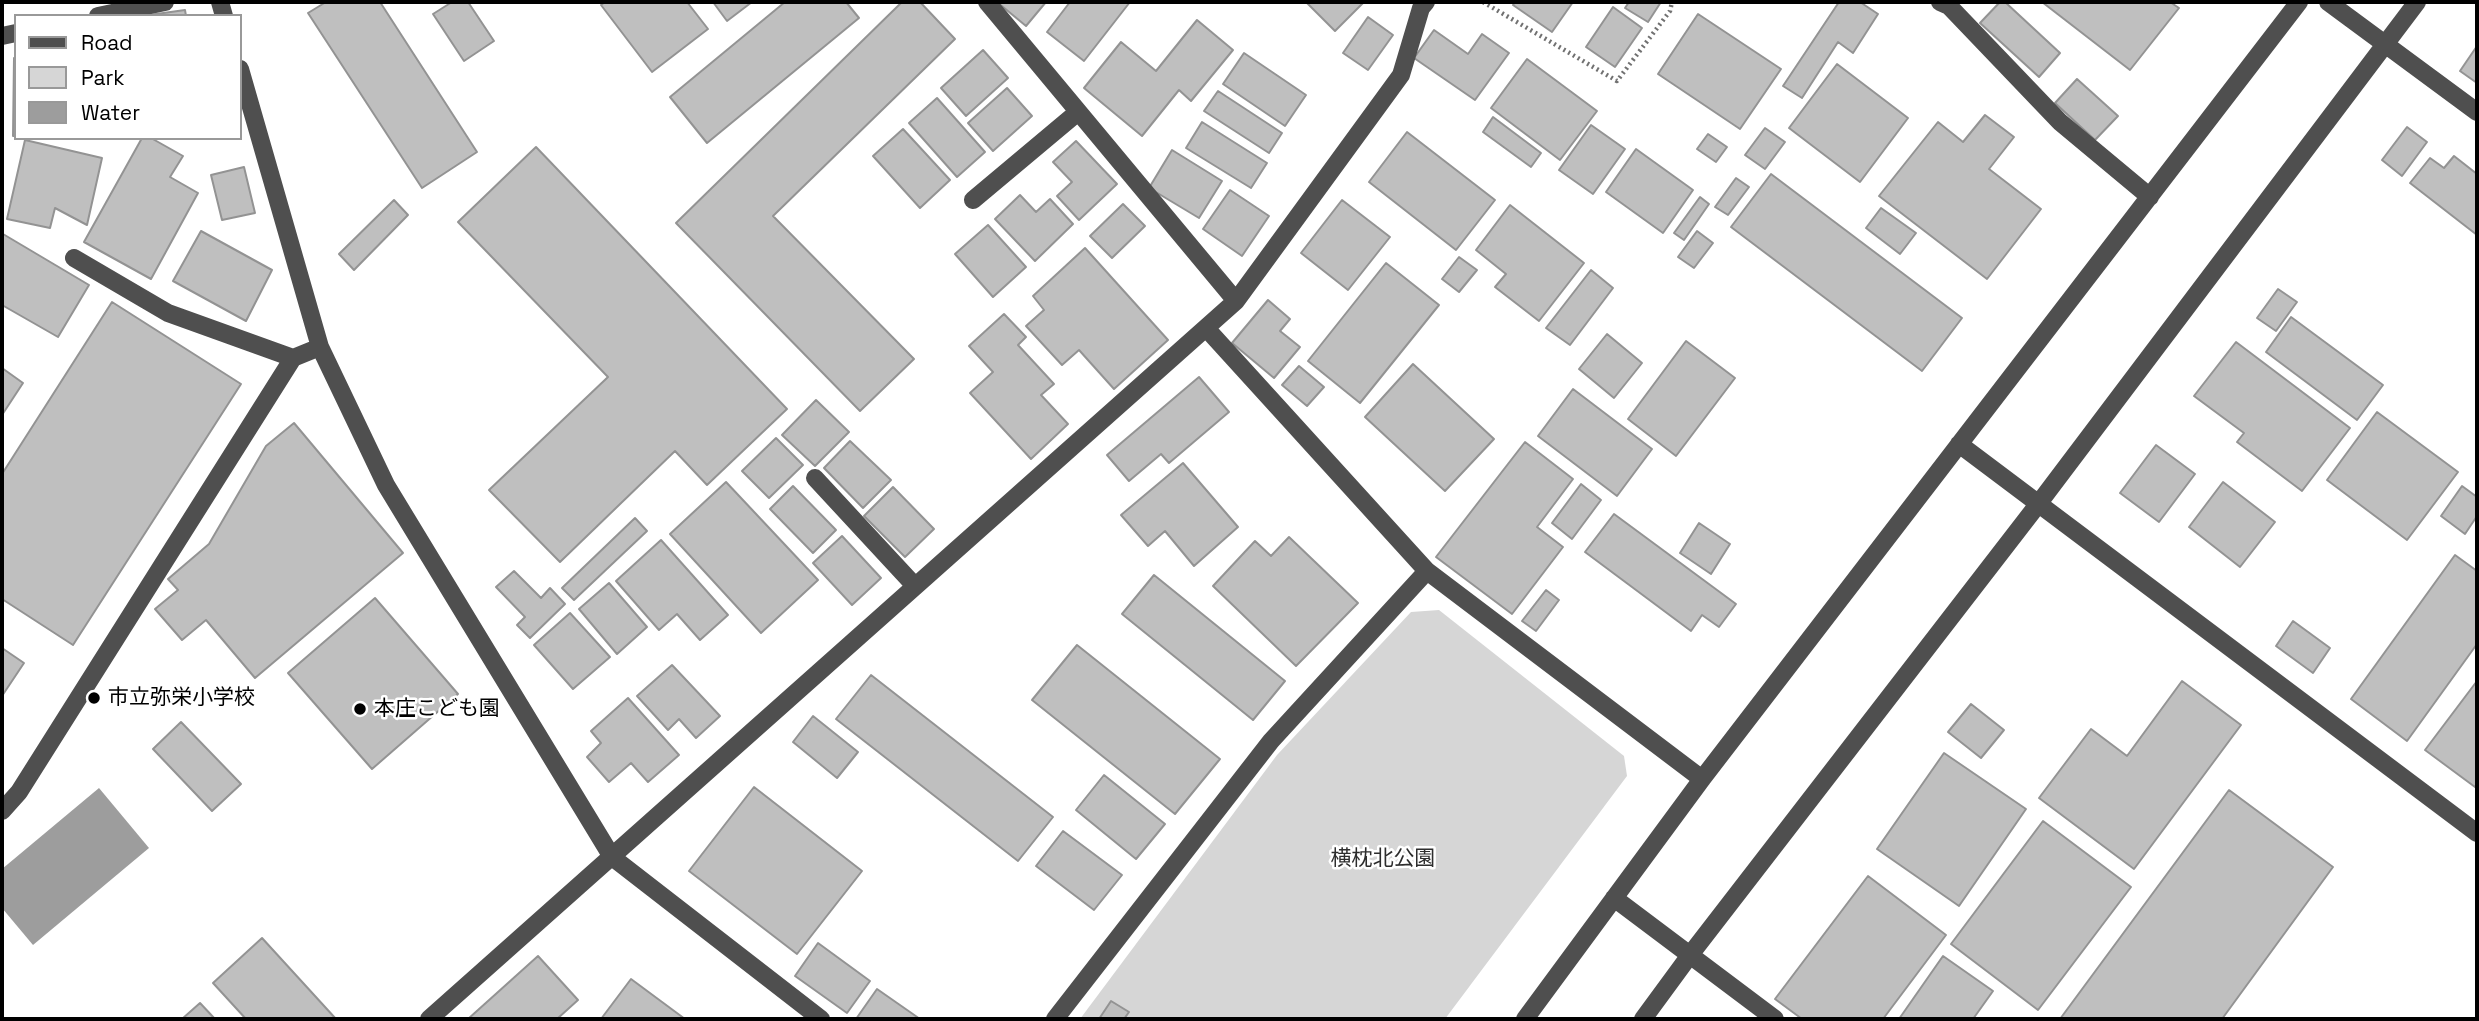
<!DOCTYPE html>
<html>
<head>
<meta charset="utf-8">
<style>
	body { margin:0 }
	#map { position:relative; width:2479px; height:1021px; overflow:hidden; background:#fff; font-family:"Space Grotesk",sans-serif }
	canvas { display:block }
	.frame { position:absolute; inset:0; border:4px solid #000; pointer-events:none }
	.legend { position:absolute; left:14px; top:14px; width:228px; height:126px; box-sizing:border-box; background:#fff; border:2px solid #999; margin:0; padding:9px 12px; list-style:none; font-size:21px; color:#000 }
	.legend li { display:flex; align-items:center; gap:14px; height:35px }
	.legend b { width:35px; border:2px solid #999 }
</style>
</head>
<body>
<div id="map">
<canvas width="2479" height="1021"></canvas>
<div class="frame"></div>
<ul class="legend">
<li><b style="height:9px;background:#4f4f4f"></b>Road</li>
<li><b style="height:19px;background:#d6d6d6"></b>Park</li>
<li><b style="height:19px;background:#9d9d9d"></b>Water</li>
</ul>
</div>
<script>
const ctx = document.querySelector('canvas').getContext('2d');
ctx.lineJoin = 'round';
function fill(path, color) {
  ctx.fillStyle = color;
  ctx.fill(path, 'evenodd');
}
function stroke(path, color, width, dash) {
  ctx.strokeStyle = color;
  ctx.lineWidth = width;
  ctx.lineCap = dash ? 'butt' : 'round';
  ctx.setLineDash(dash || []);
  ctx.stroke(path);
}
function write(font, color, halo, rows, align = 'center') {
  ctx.font = font + ' "Space Grotesk","Noto Sans JP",sans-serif';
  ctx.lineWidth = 5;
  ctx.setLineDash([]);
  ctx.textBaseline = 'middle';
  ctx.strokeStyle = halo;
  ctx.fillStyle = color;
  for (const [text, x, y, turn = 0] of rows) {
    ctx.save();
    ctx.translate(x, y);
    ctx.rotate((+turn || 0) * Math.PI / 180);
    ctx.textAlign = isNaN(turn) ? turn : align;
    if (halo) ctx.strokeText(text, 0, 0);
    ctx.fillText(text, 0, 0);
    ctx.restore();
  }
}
fill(new Path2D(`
	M 1439,610 L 1624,756 L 1627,776 L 1445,1019 L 1080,1019 L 1277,755 L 1411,612 Z`), '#d6d6d6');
fill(new Path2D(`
	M 99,788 L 149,848 L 33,945 L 2,908 L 2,869 Z`), '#9d9d9d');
const building = new Path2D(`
	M 326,2 L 380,2 L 477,152 L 422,188 L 308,13 Z
	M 452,2 L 468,2 L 494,41 L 464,61 L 433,14 Z
	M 605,2 L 687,2 L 708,29 L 652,72 L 601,5 Z
	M 713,2 L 752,2 L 727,21 Z
	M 785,2 L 846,2 L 859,18 L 707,143 L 670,97 Z
	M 902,2 L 920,2 L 955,39 L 773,216 L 914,359 L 860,411 L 676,223 Z
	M 997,2 L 1046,2 L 1026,26 Z
	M 1070,2 L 1130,2 L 1084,61 L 1047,32 Z
	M 1306,2 L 1364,2 L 1335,31 Z
	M 1515,2 L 1573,2 L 1552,32 L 1513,5 Z
	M 1629,2 L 1661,2 L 1648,22 L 1625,8 Z
	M 1839,2 L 1860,2 L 1878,14 L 1853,53 L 1838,42 L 1802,98 L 1783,86 Z
	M 2000,2 L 2005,2 L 2060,53 L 2039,77 L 1980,23 Z
	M 2042,2 L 2170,2 L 2179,8 L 2130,70 Z
	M 1613,7 L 1642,28 L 1615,67 L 1586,47 Z
	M 185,10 L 186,16 L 142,16 Z
	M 1698,14 L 1781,69 L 1740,129 L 1658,74 Z
	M 1368,17 L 1393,35 L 1368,70 L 1343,53 Z
	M 1197,20 L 1233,50 L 1191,101 L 1179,90 L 1142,136 L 1084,88 L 1121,42 L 1156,71 Z
	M 1434,30 L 1468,54 L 1482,34 L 1509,53 L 1475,100 L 1414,58 Z
	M 2477,46 L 2477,83 L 2460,71 Z
	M 983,50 L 1008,78 L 966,116 L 941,88 Z
	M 1244,53 L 1306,95 L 1285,126 L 1223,84 Z
	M 14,58 L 16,58 L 16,136 L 13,136 Z
	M 1527,59 L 1597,111 L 1560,160 L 1491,108 Z
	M 1837,64 L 1908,118 L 1860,182 L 1789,128 Z
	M 2077,79 L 2118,116 L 2095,140 L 2055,103 Z
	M 1007,88 L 1032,116 L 993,151 L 968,123 Z
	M 1218,91 L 1282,133 L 1269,153 L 1204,111 Z
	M 937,98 L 985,152 L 957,177 L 909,123 Z
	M 1985,115 L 2014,137 L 1989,169 L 2041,209 L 1987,279 L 1879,196 L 1938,122 L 1963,142 Z
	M 1493,117 L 1541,153 L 1531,167 L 1483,132 Z
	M 1202,122 L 1267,163 L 1251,188 L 1186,148 Z
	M 1591,125 L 1625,149 L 1593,194 L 1559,170 Z
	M 2407,127 L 2427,142 L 2402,176 L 2382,160 Z
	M 1765,128 L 1785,142 L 1765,169 L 1745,155 Z
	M 903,129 L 950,180 L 920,208 L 873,156 Z
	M 1407,132 L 1495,200 L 1456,250 L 1369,182 Z
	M 1708,134 L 1727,147 L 1716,162 L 1697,149 Z
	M 142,138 L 151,138 L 183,156 L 170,177 L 198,193 L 151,279 L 84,242 Z
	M 25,140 L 102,158 L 87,225 L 55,208 L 50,228 L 7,219 Z
	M 1076,141 L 1117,184 L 1079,220 L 1057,196 L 1072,182 L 1053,162 Z
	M 536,147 L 787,409 L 707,485 L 675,451 L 560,562 L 489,490 L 608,377 L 458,222 Z
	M 1636,149 L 1693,190 L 1663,233 L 1606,192 Z
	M 1172,150 L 1222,181 L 1199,218 L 1149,188 Z
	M 2454,156 L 2477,174 L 2477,235 L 2410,183 L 2430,158 L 2444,168 Z
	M 244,167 L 255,213 L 222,220 L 211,175 Z
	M 1771,174 L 1962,318 L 1922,371 L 1731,227 Z
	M 1736,178 L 1749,187 L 1728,215 L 1715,207 Z
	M 1230,190 L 1269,216 L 1242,256 L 1203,229 Z
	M 1020,195 L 1036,212 L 1050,199 L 1073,224 L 1035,261 L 995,219 Z
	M 1700,197 L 1709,204 L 1684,240 L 1674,233 Z
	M 394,200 L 408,215 L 354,270 L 339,254 Z
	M 1342,200 L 1390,237 L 1348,290 L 1301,253 Z
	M 1123,204 L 1145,226 L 1112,258 L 1090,236 Z
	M 1510,205 L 1584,263 L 1539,321 L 1495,287 L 1506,274 L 1476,250 Z
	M 1881,208 L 1916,233 L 1900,254 L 1866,228 Z
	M 988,225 L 1026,267 L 993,297 L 955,254 Z
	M 201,231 L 272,270 L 246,321 L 173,281 Z
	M 1697,231 L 1713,243 L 1694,268 L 1678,257 Z
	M 3,234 L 89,285 L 58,337 L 2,305 Z
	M 1085,248 L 1168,340 L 1114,389 L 1079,350 L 1062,365 L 1026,326 L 1044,310 L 1033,296 Z
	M 1459,257 L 1477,270 L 1459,292 L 1442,279 Z
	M 1386,263 L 1439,305 L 1360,403 L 1308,361 Z
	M 1591,270 L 1613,288 L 1570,345 L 1546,328 Z
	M 2278,289 L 2297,302 L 2276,331 L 2257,318 Z
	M 1268,300 L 1290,319 L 1280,331 L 1300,347 L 1274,378 L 1232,343 Z
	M 112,302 L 241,384 L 73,645 L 2,599 L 2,474 Z
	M 1004,314 L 1026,337 L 1018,345 L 1054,384 L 1041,395 L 1068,424 L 1031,459 L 970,393 L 993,372 L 969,346 Z
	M 2291,317 L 2383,385 L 2357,420 L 2266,352 Z
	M 1607,334 L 1642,363 L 1614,398 L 1579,369 Z
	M 1686,341 L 1735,378 L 1676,456 L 1628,419 Z
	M 2236,342 L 2350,428 L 2302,491 L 2237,442 L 2244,433 L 2194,396 Z
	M 1413,364 L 1494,439 L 1445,491 L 1365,417 Z
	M 1299,366 L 1324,387 L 1307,406 L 1282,385 Z
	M 2,368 L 23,383 L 2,415 Z
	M 1199,377 L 1229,412 L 1169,463 L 1161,454 L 1129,481 L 1107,455 Z
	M 1573,389 L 1652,449 L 1617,496 L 1538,436 Z
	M 816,400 L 849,432 L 815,466 L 782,435 Z
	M 2377,412 L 2458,472 L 2407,540 L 2327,480 Z
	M 294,423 L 403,553 L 255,678 L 206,620 L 182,640 L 155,609 L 178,590 L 168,579 L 209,544 L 266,446 Z
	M 776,438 L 803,465 L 769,498 L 742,471 Z
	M 850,441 L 891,480 L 863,508 L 824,468 Z
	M 1525,442 L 1573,479 L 1537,527 L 1563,547 L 1512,614 L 1436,557 Z
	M 2156,445 L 2195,474 L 2159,522 L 2120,493 Z
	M 1183,463 L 1238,527 L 1194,566 L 1165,531 L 1148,546 L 1121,515 Z
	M 726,482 L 818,580 L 761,633 L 670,534 Z
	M 2223,482 L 2275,522 L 2240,567 L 2189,527 Z
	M 1581,484 L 1601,500 L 1572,539 L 1552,523 Z
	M 793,486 L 836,530 L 813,553 L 770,509 Z
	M 2462,486 L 2477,497 L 2477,516 L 2465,534 L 2441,516 Z
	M 893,487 L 934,529 L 905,557 L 864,516 Z
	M 1614,514 L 1736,604 L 1719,627 L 1702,615 L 1691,631 L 1585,552 Z
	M 635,518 L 647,531 L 574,600 L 562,588 Z
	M 1699,523 L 1730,544 L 1711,574 L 1680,553 Z
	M 842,536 L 881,578 L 852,605 L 813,563 Z
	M 1289,537 L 1358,603 L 1296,666 L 1213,586 L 1255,541 L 1271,556 Z
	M 661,540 L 728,615 L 700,640 L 677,614 L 659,630 L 616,581 Z
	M 2455,555 L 2477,571 L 2477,644 L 2407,741 L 2351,699 Z
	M 514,571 L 541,598 L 550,588 L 565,604 L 530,638 L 517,625 L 525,617 L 496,587 Z
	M 1154,575 L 1285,681 L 1253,720 L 1122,614 Z
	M 609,583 L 647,627 L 617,654 L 579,609 Z
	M 1546,590 L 1559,600 L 1536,631 L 1522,621 Z
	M 375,598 L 458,694 L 372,769 L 288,673 Z
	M 570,613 L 610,657 L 573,689 L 534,645 Z
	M 2293,621 L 2330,648 L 2313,673 L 2276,646 Z
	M 1077,645 L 1220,759 L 1175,814 L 1032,700 Z
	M 2,648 L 24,663 L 2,696 Z
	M 672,665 L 720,716 L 696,738 L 679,719 L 668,730 L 637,696 Z
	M 871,675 L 1053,817 L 1018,861 L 836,719 Z
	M 2182,681 L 2241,725 L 2134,869 L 2039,798 L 2091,729 L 2127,756 Z
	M 2477,681 L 2477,784 L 2475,787 L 2425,750 Z
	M 628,698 L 679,755 L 648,782 L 631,763 L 609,782 L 587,757 L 601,743 L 591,731 Z
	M 1971,704 L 2004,730 L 1981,758 L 1948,732 Z
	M 813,716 L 858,752 L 837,778 L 793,742 Z
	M 181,722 L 241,784 L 212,811 L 153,749 Z
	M 1944,753 L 2026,809 L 1959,906 L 1877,849 Z
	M 1104,775 L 1165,824 L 1136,859 L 1076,810 Z
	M 754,787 L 862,871 L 797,954 L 689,871 Z
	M 2229,790 L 2333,867 L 2222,1019 L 2060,1019 Z
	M 2043,821 L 2131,887 L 2038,1010 L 1951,944 Z
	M 1063,831 L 1122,875 L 1094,910 L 1036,866 Z
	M 1868,876 L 1946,935 L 1883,1019 L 1802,1019 L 1775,999 Z
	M 262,938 L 336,1019 L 246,1019 L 213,983 Z
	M 818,943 L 870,981 L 847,1013 L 795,976 Z
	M 538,956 L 578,1000 L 557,1019 L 468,1019 Z
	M 1943,956 L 1993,991 L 1973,1019 L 1899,1019 Z
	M 631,979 L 685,1019 L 601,1019 Z
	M 877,989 L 920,1019 L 856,1019 Z
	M 1111,1001 L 1129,1012 L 1124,1019 L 1099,1019 Z
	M 200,1003 L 215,1019 L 182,1019 Z`);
fill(building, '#bfbfbf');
stroke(building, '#939393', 2);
stroke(new Path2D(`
	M 1483,2 L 1617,81 L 1670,11 L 1672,2`), '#717171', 4.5, [2, 3.5]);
stroke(new Path2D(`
	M 220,2 L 224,16
	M 987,2 L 1236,301
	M 1940,2 L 1949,6 L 2060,122 L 2150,197
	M 2328,2 L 2477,112
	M 98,16 L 165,2
	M 2,36 L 16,33
	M 240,69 L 320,347 L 386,485 L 612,857 L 821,1019
	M 973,200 L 1078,112
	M 74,258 L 168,313 L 293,358
	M 1206,328 L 1427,571 L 1702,779
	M 1959,444 L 2477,833
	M 815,478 L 915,586
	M 2,811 L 19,792 L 293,358 L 320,347
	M 1614,898 L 1775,1019
	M 429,1019 L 1236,301 L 1401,75 L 1421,8 L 1426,2
	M 1055,1019 L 1271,741 L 1427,571
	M 1525,1019 L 1702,779 L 2299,2
	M 1643,1019 L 1690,955 L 2039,503 L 2417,2`), '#4f4f4f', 18);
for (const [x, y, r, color] of [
	[94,698,7,"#000"],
	[360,709,7,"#000"]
]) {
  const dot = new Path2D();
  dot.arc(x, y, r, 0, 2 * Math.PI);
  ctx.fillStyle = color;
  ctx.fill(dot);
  stroke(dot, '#fff', 2.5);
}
write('21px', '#000', '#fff', [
	["市立弥栄小学校",108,698],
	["本庄こども園",374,709]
], 'left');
write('21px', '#2d2d2d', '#fff', [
	["横枕北公園",1383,859]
]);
</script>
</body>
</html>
